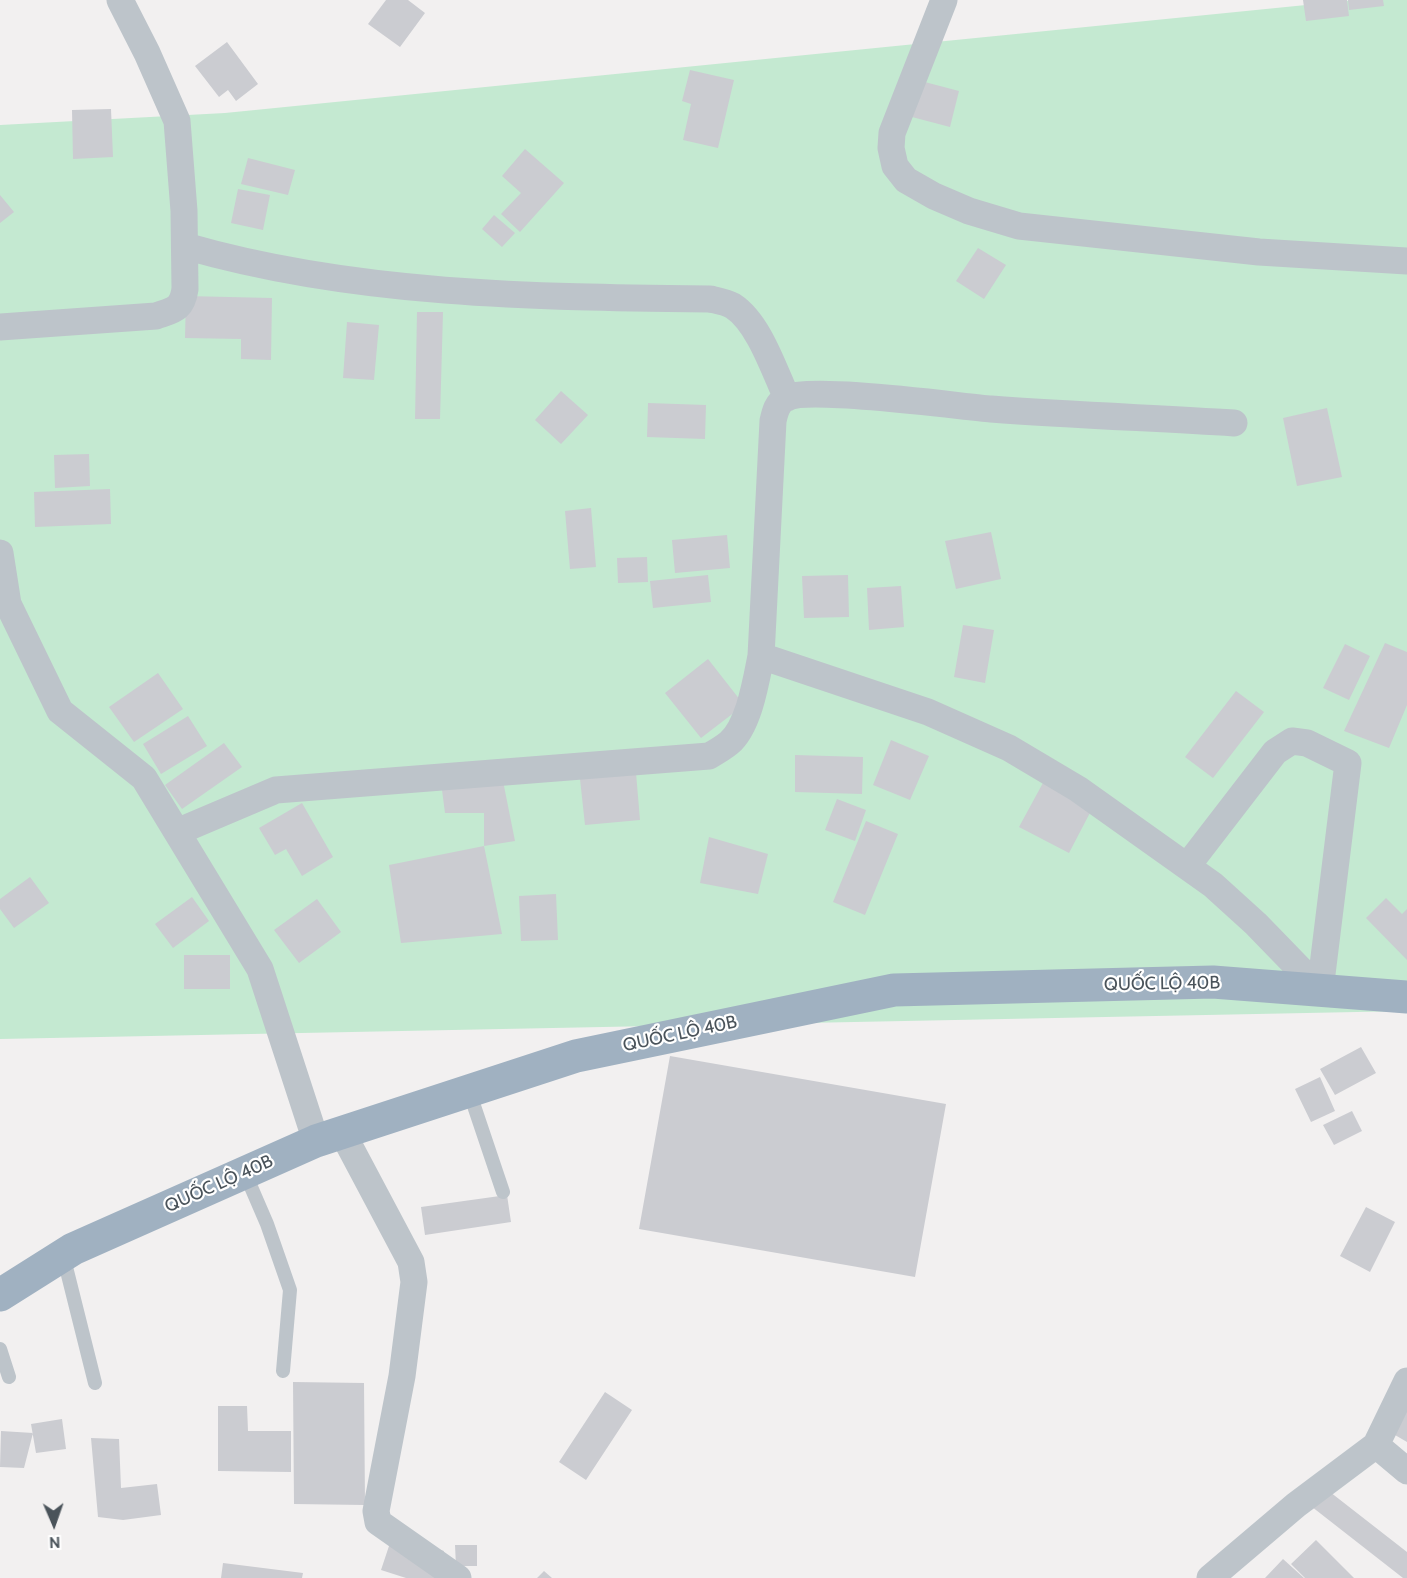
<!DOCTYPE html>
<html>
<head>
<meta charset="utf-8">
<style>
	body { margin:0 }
	#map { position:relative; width:1407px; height:1578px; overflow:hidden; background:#f2f0f0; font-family:Cabin,sans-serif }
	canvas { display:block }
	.north { position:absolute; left:24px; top:1494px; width:60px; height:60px; -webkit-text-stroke:4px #fff; paint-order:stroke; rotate:178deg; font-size:16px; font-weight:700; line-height:24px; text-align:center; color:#4a535a }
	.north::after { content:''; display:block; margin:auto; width:21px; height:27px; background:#4a535a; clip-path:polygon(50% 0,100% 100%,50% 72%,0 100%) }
</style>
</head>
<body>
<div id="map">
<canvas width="1407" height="1578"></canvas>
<div class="north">N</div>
</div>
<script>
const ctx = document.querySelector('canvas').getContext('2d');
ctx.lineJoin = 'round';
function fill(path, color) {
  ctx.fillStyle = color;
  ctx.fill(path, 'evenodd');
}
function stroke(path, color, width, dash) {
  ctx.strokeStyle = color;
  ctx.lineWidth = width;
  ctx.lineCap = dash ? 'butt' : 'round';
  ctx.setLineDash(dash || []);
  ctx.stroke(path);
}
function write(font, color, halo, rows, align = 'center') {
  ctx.font = font + ' Cabin,sans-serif';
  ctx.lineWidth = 4.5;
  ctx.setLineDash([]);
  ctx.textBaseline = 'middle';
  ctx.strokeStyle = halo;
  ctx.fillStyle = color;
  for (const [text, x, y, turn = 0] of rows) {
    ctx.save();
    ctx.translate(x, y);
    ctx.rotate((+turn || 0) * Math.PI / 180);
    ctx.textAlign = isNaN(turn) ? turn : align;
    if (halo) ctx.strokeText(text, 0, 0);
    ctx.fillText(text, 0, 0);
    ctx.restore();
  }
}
fill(new Path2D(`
	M 1356,0 L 1407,0 L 1407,1011 L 0,1039 L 0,125 L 225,113 Z`), '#c4e9d1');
fill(new Path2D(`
	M 386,0 L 408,0 L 425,13 L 400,47 L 368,24 Z
	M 1303,0 L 1347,0 L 1349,16 L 1306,21 Z
	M 1348,0 L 1383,0 L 1384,6 L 1349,10 Z
	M 227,42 L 258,84 L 236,101 L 228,90 L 219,97 L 195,66 Z
	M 690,70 L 734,80 L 718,148 L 683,140 L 691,104 L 682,101 Z
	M 921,81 L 959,91 L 950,127 L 912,117 Z
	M 111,109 L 113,157 L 73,159 L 72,110 Z
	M 525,149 L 564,183 L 520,232 L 501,214 L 521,193 L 502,176 Z
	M 248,158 L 295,170 L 288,195 L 241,184 Z
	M 238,189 L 270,195 L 263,230 L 231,223 Z
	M 0,195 L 14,212 L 0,223 Z
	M 494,215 L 515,233 L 502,247 L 482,229 Z
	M 978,248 L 1006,265 L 984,299 L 956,281 Z
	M 186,296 L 272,298 L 271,360 L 241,359 L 241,339 L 185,338 Z
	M 417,312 L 443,312 L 440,419 L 415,419 Z
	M 347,322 L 379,325 L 374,380 L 343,378 Z
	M 561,391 L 588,415 L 561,444 L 535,420 Z
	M 648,403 L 706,405 L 705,439 L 647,437 Z
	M 1327,408 L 1342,477 L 1297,486 L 1283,418 Z
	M 89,454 L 90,486 L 55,488 L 54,455 Z
	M 110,489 L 111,524 L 35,527 L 34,492 Z
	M 591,508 L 596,567 L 570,569 L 565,511 Z
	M 991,532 L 1001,579 L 956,589 L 945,541 Z
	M 727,535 L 730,568 L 675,573 L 672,540 Z
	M 647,557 L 648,582 L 618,583 L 617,558 Z
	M 708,575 L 711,602 L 653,608 L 650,581 Z
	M 848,575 L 849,617 L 804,618 L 802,576 Z
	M 901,586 L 904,627 L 869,630 L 867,588 Z
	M 963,625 L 994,630 L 985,683 L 954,677 Z
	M 1385,643 L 1407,652 L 1407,705 L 1389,748 L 1344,731 Z
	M 1345,644 L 1370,656 L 1349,700 L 1323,688 Z
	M 708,659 L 744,705 L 701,738 L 665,693 Z
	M 158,673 L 183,709 L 134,742 L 109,707 Z
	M 1236,691 L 1264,712 L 1213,778 L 1185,757 Z
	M 188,716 L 207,746 L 161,774 L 143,744 Z
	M 891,740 L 929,756 L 910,800 L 873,785 Z
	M 224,743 L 242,767 L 182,809 L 165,785 Z
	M 795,755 L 863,757 L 862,794 L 795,792 Z
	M 636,773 L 640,820 L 585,825 L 580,779 Z
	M 503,781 L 515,841 L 484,846 L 484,813 L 445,813 L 442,790 Z
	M 1044,781 L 1093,807 L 1069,853 L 1019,827 Z
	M 837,799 L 866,810 L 855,841 L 825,830 Z
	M 302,803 L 333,857 L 302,876 L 286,849 L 275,855 L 259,828 Z
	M 866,821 L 898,834 L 865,915 L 833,902 Z
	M 709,837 L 768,854 L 758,894 L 700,883 Z
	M 484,846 L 502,934 L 401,943 L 389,865 Z
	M 30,877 L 49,903 L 14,928 L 0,909 L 0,899 Z
	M 556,894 L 558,940 L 521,941 L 519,896 Z
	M 192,897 L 209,921 L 173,948 L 155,924 Z
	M 1386,898 L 1402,914 L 1407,909 L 1407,960 L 1366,918 Z
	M 317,899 L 341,932 L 299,963 L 274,930 Z
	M 184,955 L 230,955 L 230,989 L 184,989 Z
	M 1361,1047 L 1376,1073 L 1335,1095 L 1320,1069 Z
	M 670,1056 L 946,1104 L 915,1277 L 639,1229 Z
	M 1320,1077 L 1335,1111 L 1311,1122 L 1295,1089 Z
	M 1352,1111 L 1362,1131 L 1334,1145 L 1323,1125 Z
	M 507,1195 L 511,1222 L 425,1235 L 421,1207 Z
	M 1366,1207 L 1395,1222 L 1370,1272 L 1340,1256 Z
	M 293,1382 L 364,1383 L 365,1505 L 294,1504 Z
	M 605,1392 L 632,1410 L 586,1480 L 559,1462 Z
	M 1407,1400 L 1407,1442 L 1383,1428 Z
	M 218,1406 L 247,1406 L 248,1431 L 291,1431 L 291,1472 L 218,1471 Z
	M 62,1419 L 66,1449 L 36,1453 L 31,1424 Z
	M 1,1431 L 33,1433 L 24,1468 L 0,1467 Z
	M 91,1438 L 119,1439 L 121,1488 L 157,1484 L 161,1515 L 123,1520 L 98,1517 Z
	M 1321,1485 L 1407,1552 L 1407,1578 L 1403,1578 L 1307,1503 Z
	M 393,1534 L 444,1551 L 435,1578 L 406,1578 L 381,1570 Z
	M 1316,1540 L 1354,1578 L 1305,1578 L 1291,1564 Z
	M 455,1545 L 477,1545 L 477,1566 L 456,1566 Z
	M 1283,1559 L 1304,1578 L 1265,1578 Z
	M 223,1563 L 303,1573 L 302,1578 L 221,1578 Z
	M 544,1571 L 552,1578 L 537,1578 Z`), '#cbccd1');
stroke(new Path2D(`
	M 469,1091 L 503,1192
	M 245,1173 L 267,1224 L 290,1290 L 283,1371
	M 63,1255 L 95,1383
	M 0,1349 L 9,1377`), '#bdc4ca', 14);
stroke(new Path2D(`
	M 944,0 L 892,133 L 891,148 L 895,166 L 906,180 L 934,196 L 969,211 L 1019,226 L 1259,252 L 1407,261
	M 185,246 C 355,295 534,297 710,299 C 719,301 726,302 733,306 C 759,323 774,370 787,398
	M 0,327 L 156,316 C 173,310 182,310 185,289 L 184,211 L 177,121 L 147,53 L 120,0
	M 0,553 L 8,604 L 60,711 L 144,778 L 260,969 L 316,1141
	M 761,656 L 928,712 L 1009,748 L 1078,789 L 1213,885 L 1256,924 L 1320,990
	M 177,832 L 276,790 L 709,756 C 716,752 723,748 729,743 C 749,726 756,681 761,656 L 773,421 C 775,412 777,403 786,398 C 810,386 956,406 991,409 C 1072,415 1153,418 1234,423
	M 1188,865 L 1275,752 L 1292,741 L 1307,743 L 1348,763 L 1320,990
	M 342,1132 L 411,1262 L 414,1282 L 402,1376 L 376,1511 L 378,1522 L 458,1578
	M 1376,1445 L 1407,1471
	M 1210,1578 L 1296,1505 L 1376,1445 L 1407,1381`), '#bdc4ca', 27);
stroke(new Path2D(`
	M 0,1295 L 73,1249 L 316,1141 L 576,1056 L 894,990 L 1213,982 L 1407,997`), '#a0b1c1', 33);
write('18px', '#4a535a', '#fff', [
	["QUỐC LỘ 40B",1162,984,-1],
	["QUỐC LỘ 40B",680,1034,-12],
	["QUỐC LỘ 40B",219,1184,-24]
]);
</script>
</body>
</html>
